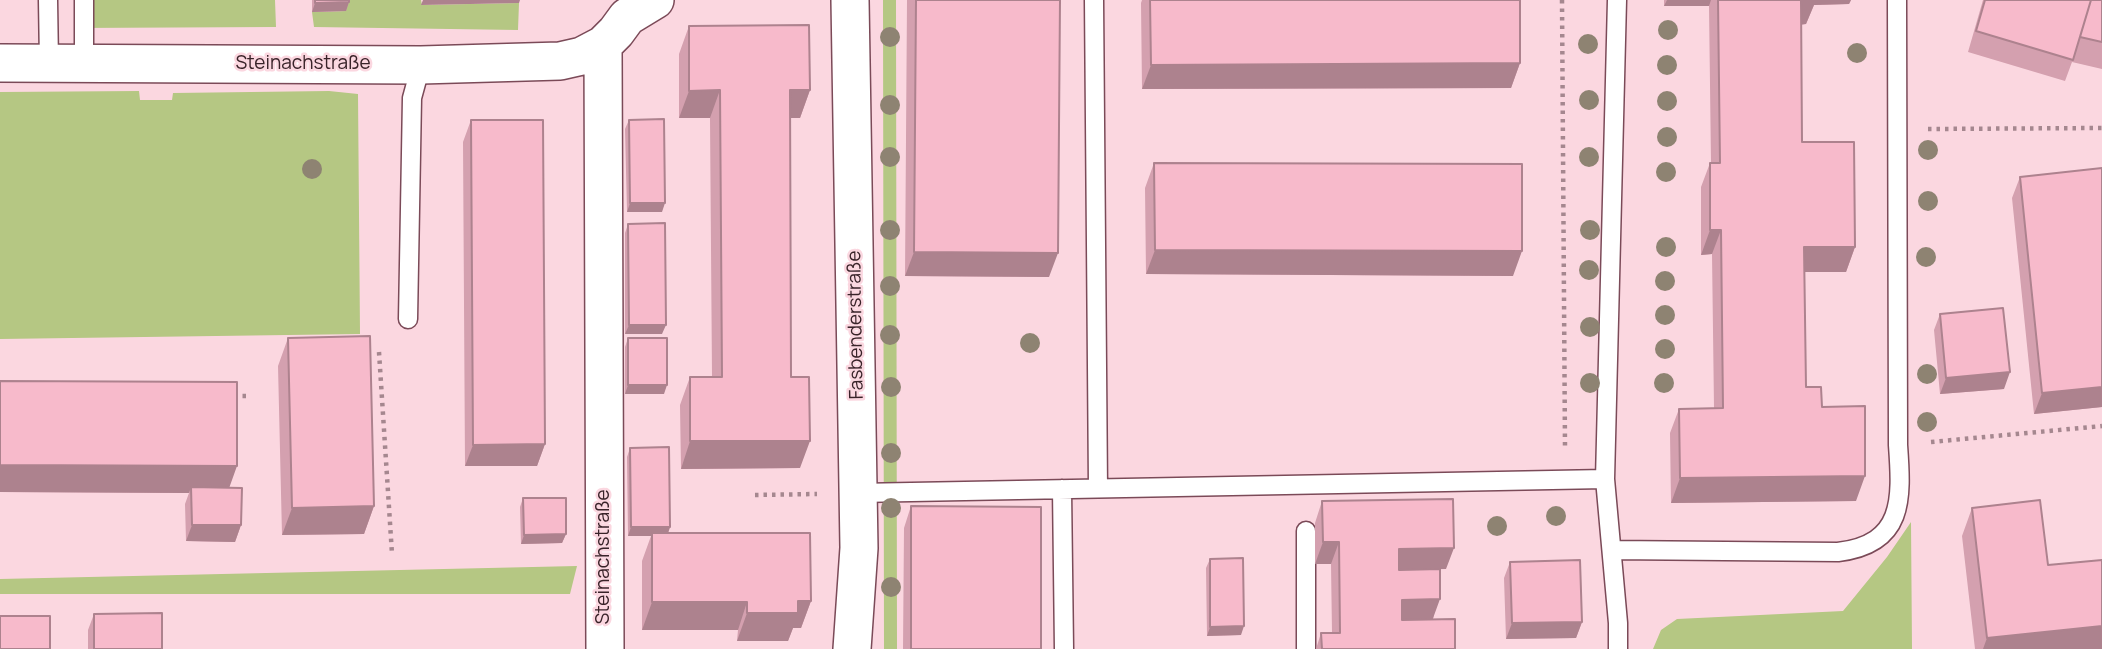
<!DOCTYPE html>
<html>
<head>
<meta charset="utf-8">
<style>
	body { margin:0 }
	canvas { display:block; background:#fbd7e0 }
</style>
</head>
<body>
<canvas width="2102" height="649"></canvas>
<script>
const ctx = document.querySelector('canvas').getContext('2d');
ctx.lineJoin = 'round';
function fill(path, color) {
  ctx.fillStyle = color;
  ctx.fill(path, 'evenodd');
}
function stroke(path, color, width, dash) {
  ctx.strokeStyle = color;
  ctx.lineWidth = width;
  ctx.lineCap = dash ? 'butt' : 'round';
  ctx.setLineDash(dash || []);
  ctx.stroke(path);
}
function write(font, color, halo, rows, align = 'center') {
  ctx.font = font + ' Manrope,sans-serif';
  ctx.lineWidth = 5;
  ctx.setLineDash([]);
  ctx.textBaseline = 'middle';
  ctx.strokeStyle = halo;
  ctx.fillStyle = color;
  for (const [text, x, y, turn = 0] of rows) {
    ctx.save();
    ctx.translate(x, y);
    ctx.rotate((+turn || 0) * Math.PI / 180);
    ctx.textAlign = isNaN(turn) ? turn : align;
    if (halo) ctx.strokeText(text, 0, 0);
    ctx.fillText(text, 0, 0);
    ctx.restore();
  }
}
fill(new Path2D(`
	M 74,0 L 275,0 L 276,27 L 74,28 Z
	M 345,0 L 421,0 L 422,5 L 519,3 L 518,30 L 314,27 L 312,12 L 346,11 Z
	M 883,0 L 896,0 L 897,649 L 884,649 Z
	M 139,91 L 140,100 L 172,100 L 173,93 L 329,91 L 358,94 L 360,334 L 0,339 L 0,92 Z
	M 1911,522 L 1912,649 L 1653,649 L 1661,630 L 1677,619 L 1843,611 L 1887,557 Z
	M 577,566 L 570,594 L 0,594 L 0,579 Z`), '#b5c783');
const service = new Path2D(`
	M 48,0 L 49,63
	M 1094,0 L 1098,488
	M 1617,0 L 1605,479 L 1618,623 L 1618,649
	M 84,63 L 84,0
	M 408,319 L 412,98 L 421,65
	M 1062,489 L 1064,649
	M 858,493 L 1605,479
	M 1306,531 L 1306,649
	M 1612,550 L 1838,552 C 1904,544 1902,500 1898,445 L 1897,0`);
const minor = new Path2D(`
	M 850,0 L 859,548 L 852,649
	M 603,45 L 605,649
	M 0,63 L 421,65 L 560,61 L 582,56 L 603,45 L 616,32 L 627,17 L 655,0`);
stroke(service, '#7b4a58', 21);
stroke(minor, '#7b4a58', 40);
stroke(new Path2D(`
	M 1562,0 L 1565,447
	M 1928,129 L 2102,128
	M 379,352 L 392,554
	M 234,396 L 250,396
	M 1931,442 L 2102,426
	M 755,495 L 817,494`), '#a5878f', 4.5, [3.5, 5]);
stroke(service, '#fff', 18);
stroke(minor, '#fff', 37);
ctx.fillStyle = '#8e8372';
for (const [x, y] of [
	[1668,30],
	[890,37],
	[1588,44],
	[1857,53],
	[1667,65],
	[1589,100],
	[1667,101],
	[890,105],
	[1667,137],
	[1928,150],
	[890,157],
	[1589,157],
	[312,169],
	[1666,172],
	[1928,201],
	[890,230],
	[1590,230],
	[1666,247],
	[1926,257],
	[1589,270],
	[1665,281],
	[890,286],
	[1665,315],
	[1590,327],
	[890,335],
	[1030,343],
	[1665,349],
	[1927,374],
	[1590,383],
	[1664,383],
	[891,387],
	[1927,422],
	[891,453],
	[891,508],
	[1556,516],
	[1497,526],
	[891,587]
]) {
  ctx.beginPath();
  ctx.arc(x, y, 10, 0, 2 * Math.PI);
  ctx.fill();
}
fill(new Path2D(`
	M 312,0 L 349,0 L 349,2 L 346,11 L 312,12 Z
	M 907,0 L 1060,0 L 1049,277 L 905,276 Z
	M 1142,0 L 1520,0 L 1520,63 L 1511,88 L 1142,89 L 1141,3 Z
	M 1664,0 L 1851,0 L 1849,4 L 1814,5 L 1806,24 L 1801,25 L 1802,142 L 1855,247 L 1846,272 L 1804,272 L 1806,387 L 1822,407 L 1856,501 L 1671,503 L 1670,433 L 1679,409 L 1714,408 L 1712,254 L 1701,255 L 1701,187 L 1710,163 L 1711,163 L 1709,6 L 1664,6 Z
	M 1983,0 L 2102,0 L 2102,69 L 2072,62 L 2065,81 L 1968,52 Z
	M 689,26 L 810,90 L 800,118 L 790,118 L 791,377 L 800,468 L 681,469 L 680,405 L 690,377 L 712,377 L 710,118 L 679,118 L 679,54 Z
	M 471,120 L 545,444 L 537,466 L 465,466 L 463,142 Z
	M 629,120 L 662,212 L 627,212 L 625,129 Z
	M 1154,163 L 1513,276 L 1146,274 L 1145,188 Z
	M 2102,168 L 2102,407 L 2034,414 L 2012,198 L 2020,177 Z
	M 628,224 L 662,334 L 625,334 L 625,233 Z
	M 1940,314 L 2004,389 L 1940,394 L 1934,330 Z
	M 288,338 L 374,506 L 364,534 L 282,535 L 278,366 Z
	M 628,338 L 664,394 L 625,394 L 625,347 Z
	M 0,381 L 229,488 L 241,525 L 235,542 L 186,541 L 185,504 L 189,493 L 0,492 Z
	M 630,448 L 670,527 L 668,533 L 811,601 L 801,628 L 793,628 L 788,641 L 737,641 L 738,630 L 642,630 L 642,561 L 651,536 L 628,536 L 627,457 Z
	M 523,498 L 566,534 L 562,543 L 521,544 L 520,507 Z
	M 1322,501 L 1446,569 L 1440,569 L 1433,620 L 1455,649 L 1316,649 L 1321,633 L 1332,633 L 1331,564 L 1315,564 L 1315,523 Z
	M 911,506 L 1041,649 L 903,649 L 904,528 Z
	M 1972,508 L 2048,565 L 2102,649 L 1975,649 L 1962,536 Z
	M 1210,559 L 1241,635 L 1207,636 L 1206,568 Z
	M 1510,562 L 1582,622 L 1576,638 L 1506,639 L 1504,578 Z
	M 94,614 L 162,649 L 88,649 L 88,630 Z`), '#d4a0af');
fill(new Path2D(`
	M 423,0 L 520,0 L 519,3 L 421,5 Z
	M 1667,0 L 1711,0 L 1709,6 L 1664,6 Z
	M 1801,0 L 1851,0 L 1849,4 L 1814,5 L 1806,24 L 1792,25 Z
	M 349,2 L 346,11 L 312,12 L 315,3 Z
	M 1520,63 L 1511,88 L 1142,89 L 1151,65 Z
	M 720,90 L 710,118 L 679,118 L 689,91 Z
	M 790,90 L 810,90 L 800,118 L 780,118 Z
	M 630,203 L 665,203 L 662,212 L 627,212 Z
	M 1710,230 L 1721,230 L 1712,254 L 1701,255 Z
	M 1804,247 L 1855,247 L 1846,272 L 1795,272 Z
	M 1155,250 L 1522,251 L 1513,276 L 1146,274 Z
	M 914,252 L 1058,253 L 1049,277 L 905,276 Z
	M 629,325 L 666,325 L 662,334 L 625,334 Z
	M 2010,372 L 2004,389 L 1940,394 L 1946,378 Z
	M 628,385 L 667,385 L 664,394 L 625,394 Z
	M 2102,387 L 2102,407 L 2034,414 L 2042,393 Z
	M 690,441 L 810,441 L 800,468 L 681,469 Z
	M 545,444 L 537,466 L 465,466 L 473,445 Z
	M 0,465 L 237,466 L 227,494 L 191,487 L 189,493 L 0,492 Z
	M 1865,476 L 1856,501 L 1671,503 L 1680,478 Z
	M 374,506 L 364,534 L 282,535 L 292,508 Z
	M 192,525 L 241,525 L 235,542 L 186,541 Z
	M 631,527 L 670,527 L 667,536 L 652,533 L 651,536 L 628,536 Z
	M 566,534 L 562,543 L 521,544 L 524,535 Z
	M 1323,542 L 1339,542 L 1331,564 L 1315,564 Z
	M 1454,548 L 1446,569 L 1391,570 L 1399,549 Z
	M 1440,599 L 1432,621 L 1394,621 L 1402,600 Z
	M 798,601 L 811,601 L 801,628 L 793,628 L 788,641 L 737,641 L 747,613 Z
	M 652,602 L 747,602 L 738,630 L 642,630 Z
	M 1582,622 L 1576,638 L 1506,639 L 1512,623 Z
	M 1244,626 L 1241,635 L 1207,636 L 1210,627 Z
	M 2102,626 L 2102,649 L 1983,649 L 1987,638 Z`), '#ad828e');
const building = new Path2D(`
	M 315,0 L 349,0 L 349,2 L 315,3 Z
	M 916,0 L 1060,0 L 1058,253 L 914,252 Z
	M 1150,0 L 1520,0 L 1520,63 L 1151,65 Z
	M 1718,0 L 1807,0 L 1801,0 L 1802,142 L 1854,142 L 1855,247 L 1804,247 L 1806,387 L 1821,387 L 1822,407 L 1865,406 L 1865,476 L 1680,478 L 1679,409 L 1723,408 L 1721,230 L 1710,230 L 1710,163 L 1720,163 Z
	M 1985,0 L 2091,0 L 2073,60 L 1976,31 Z
	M 2091,0 L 2102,0 L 2102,42 L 2080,37 Z
	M 809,25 L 810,90 L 790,90 L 791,377 L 809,377 L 810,441 L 690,441 L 690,377 L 722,377 L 720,90 L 689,91 L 689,26 Z
	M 664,119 L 665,203 L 630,203 L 629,120 Z
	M 471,120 L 543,120 L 545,444 L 473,445 Z
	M 1154,163 L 1522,164 L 1522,251 L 1155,250 Z
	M 2102,168 L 2102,387 L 2042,393 L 2020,177 Z
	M 665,223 L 666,325 L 629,325 L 628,224 Z
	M 2003,308 L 2010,372 L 1946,378 L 1940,314 Z
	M 370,336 L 374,506 L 292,508 L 288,338 Z
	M 628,338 L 667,338 L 667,385 L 628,385 Z
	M 0,381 L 237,382 L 237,466 L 0,465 Z
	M 669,447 L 670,527 L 631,527 L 630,448 Z
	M 191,487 L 242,488 L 241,525 L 192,525 Z
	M 523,498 L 566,498 L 566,534 L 524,535 Z
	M 1453,499 L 1454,548 L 1399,549 L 1399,570 L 1440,569 L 1440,599 L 1402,600 L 1402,620 L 1455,619 L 1455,649 L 1322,649 L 1321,633 L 1340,633 L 1339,542 L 1323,542 L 1322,501 Z
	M 2040,500 L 2048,565 L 2102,560 L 2102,626 L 1987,638 L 1972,508 Z
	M 911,506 L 1041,507 L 1041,649 L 911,649 Z
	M 652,533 L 810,533 L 811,601 L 798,601 L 798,613 L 747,613 L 747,602 L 652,602 Z
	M 1243,558 L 1244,626 L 1210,627 L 1210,559 Z
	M 1580,560 L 1582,622 L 1512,623 L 1510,562 Z
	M 162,613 L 162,649 L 94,649 L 94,614 Z
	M 0,616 L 50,616 L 50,649 L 0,649 Z`);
fill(building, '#f7bacb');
stroke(building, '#ad828e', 2);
write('19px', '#392329', '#fbd7e0', [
	["Steinachstraße",303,64],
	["Fasbenderstraße",856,325,-91],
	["Steinachstraße",604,557,-90]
]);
</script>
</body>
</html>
